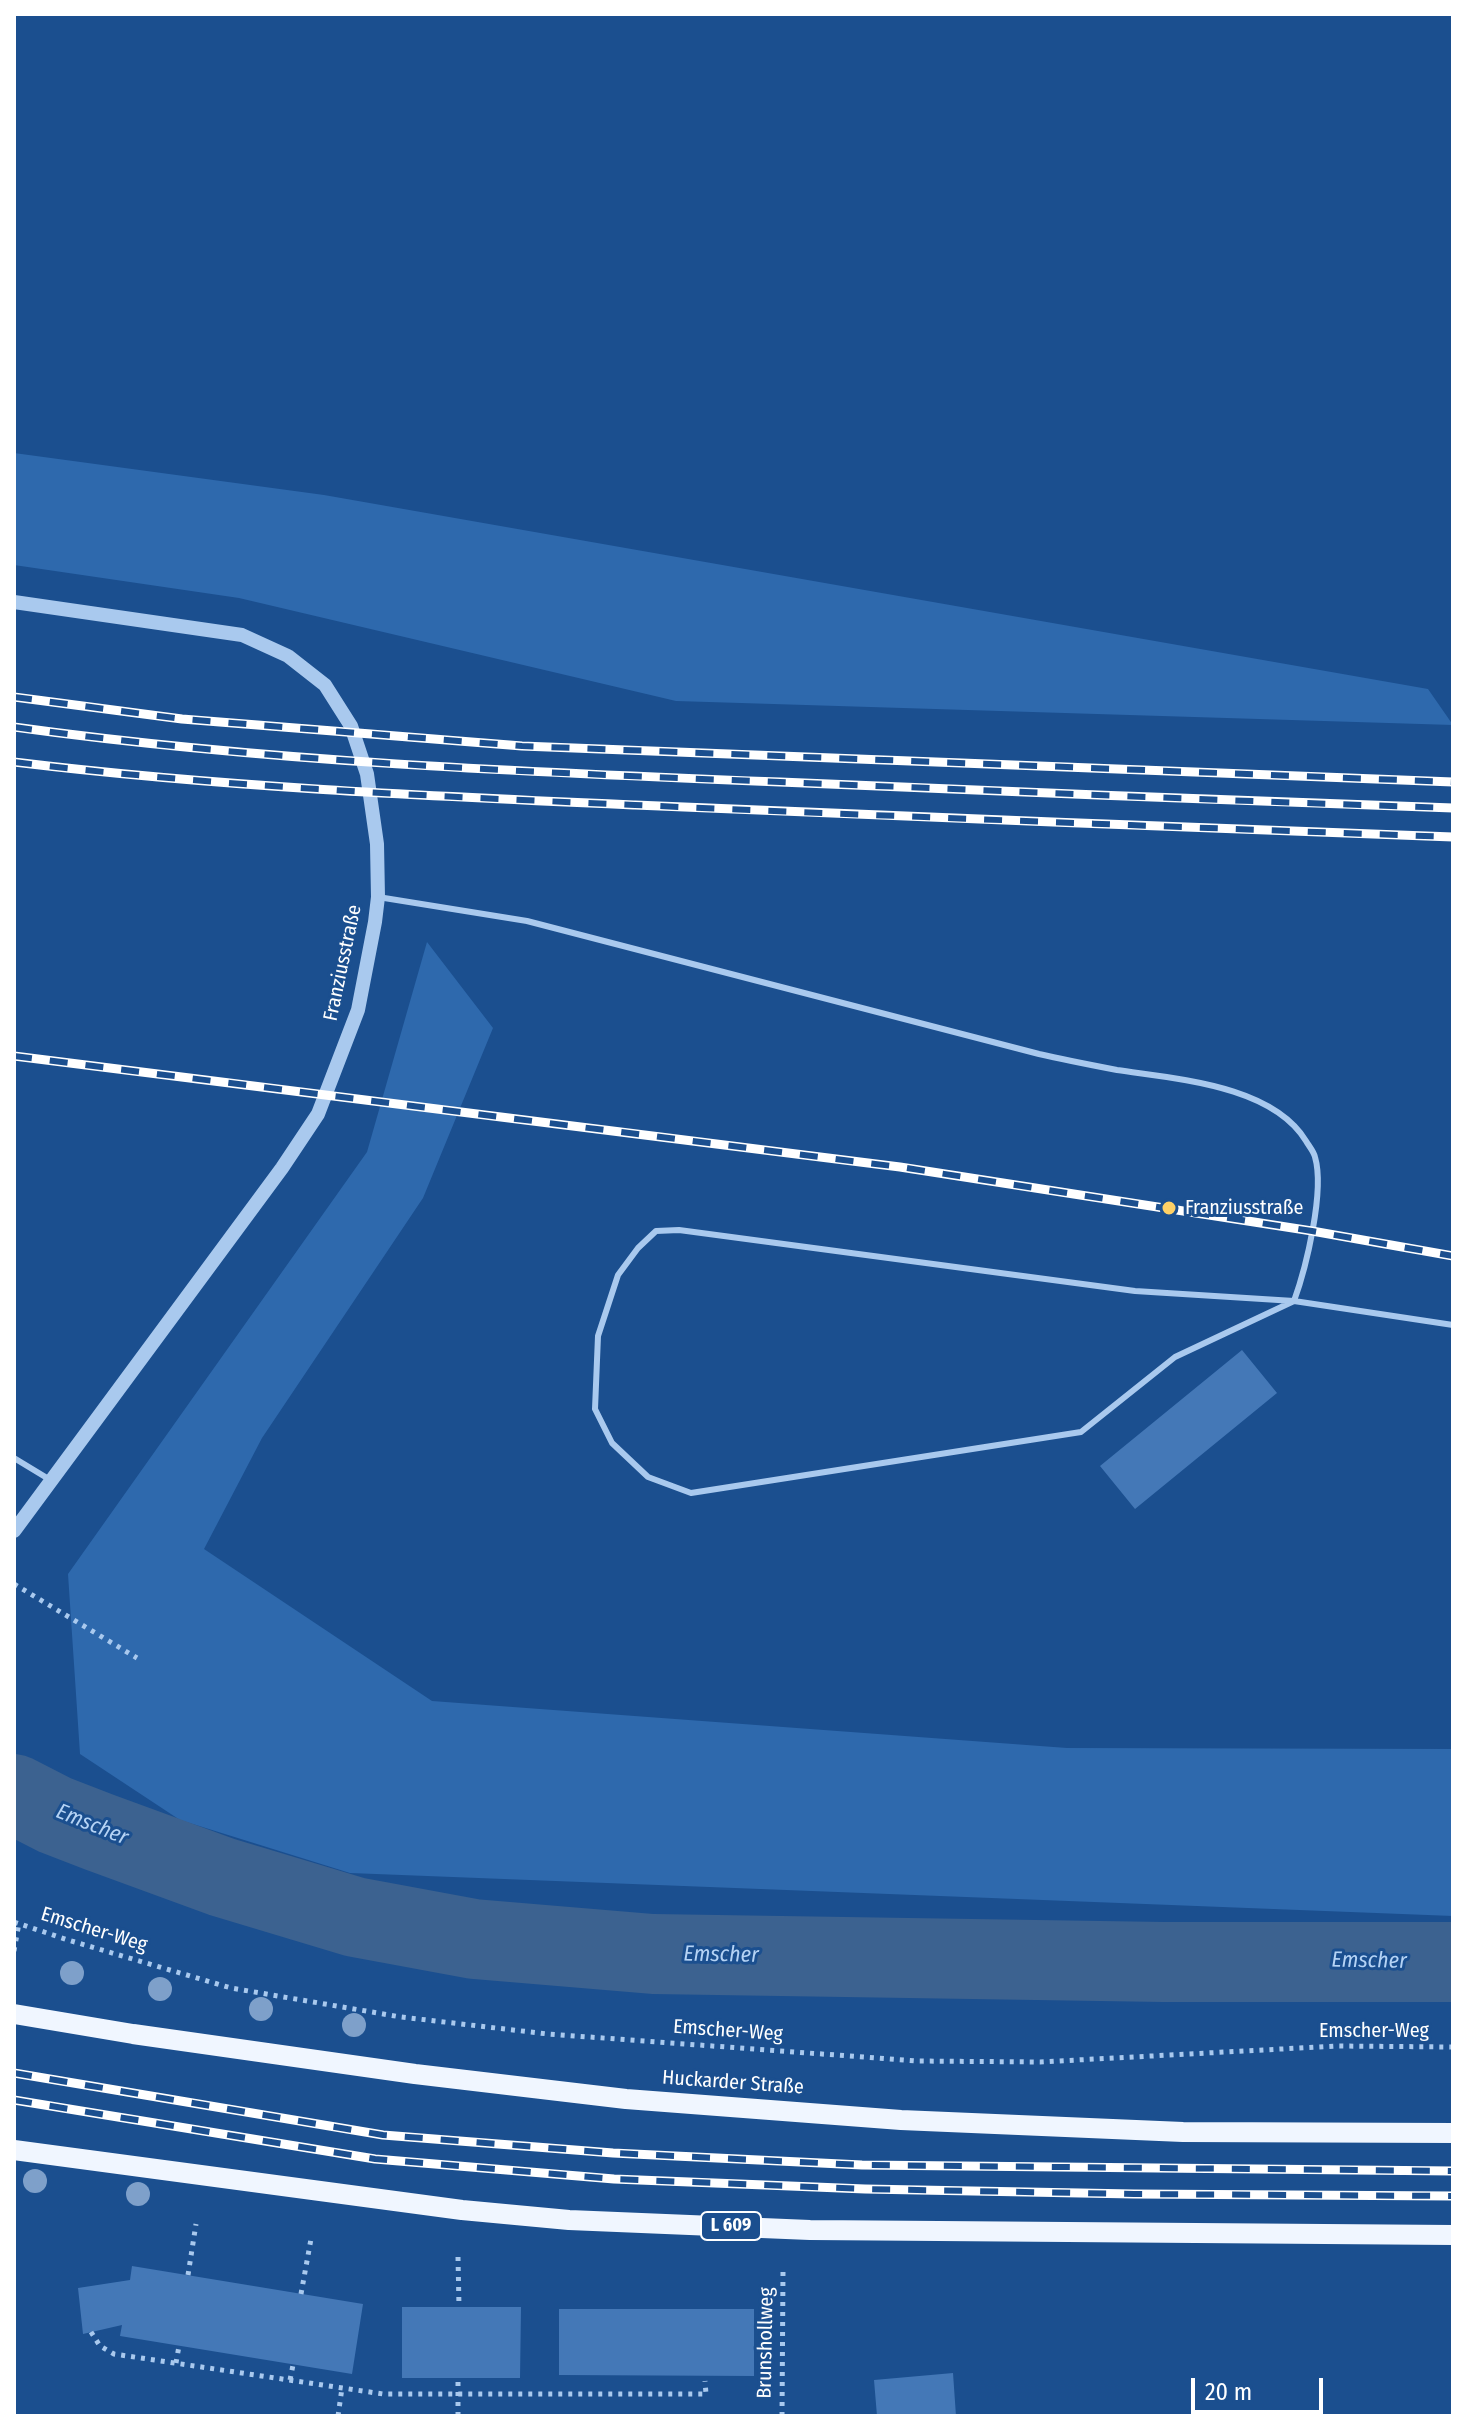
<!DOCTYPE html>
<html>
<head>
<meta charset="utf-8">
<style>
	body { margin:0 }
	#map { position:relative; width:1467px; height:2430px; overflow:hidden; background:#1b4f8f; font-family:"Fira Sans Condensed",sans-serif }
	canvas { display:block }
	.frame { position:absolute; inset:0; border:16px solid #fff; pointer-events:none }
	.scale { position:absolute; left:1191px; top:2378px; width:132px; height:36px; box-sizing:border-box; border:4px solid #fff; border-top:0; padding-left:10px; font-size:24px; line-height:28px; white-space:nowrap; color:#fff; -webkit-text-stroke:6px #1b4f8f; paint-order:stroke }
</style>
</head>
<body>
<div id="map">
<canvas width="1467" height="2430"></canvas>
<div class="frame"></div>
<div class="scale">20 m</div>
</div>
<script>
const ctx = document.querySelector('canvas').getContext('2d');
ctx.lineJoin = 'round';
function fill(path, color) {
  ctx.fillStyle = color;
  ctx.fill(path, 'evenodd');
}
function stroke(path, color, width, dash) {
  ctx.strokeStyle = color;
  ctx.lineWidth = width;
  ctx.lineCap = dash ? 'butt' : 'round';
  ctx.setLineDash(dash || []);
  ctx.stroke(path);
}
function write(font, color, halo, rows, align = 'center') {
  ctx.font = font + ' "Fira Sans Condensed",sans-serif';
  ctx.lineWidth = 6;
  ctx.setLineDash([]);
  ctx.textBaseline = 'middle';
  ctx.strokeStyle = halo;
  ctx.fillStyle = color;
  for (const [text, x, y, turn = 0] of rows) {
    ctx.save();
    ctx.translate(x, y);
    ctx.rotate((+turn || 0) * Math.PI / 180);
    ctx.textAlign = isNaN(turn) ? turn : align;
    if (halo) ctx.strokeText(text, 0, 0);
    ctx.fillText(text, 0, 0);
    ctx.restore();
  }
}
fill(new Path2D(`
	M 14,453 L 324,495 L 1428,689 L 1453,725 L 676,701 L 239,598 L 14,565 Z
	M 427,942 L 493,1028 L 423,1198 L 262,1438 L 204,1549 L 432,1701 L 1067,1748 L 1453,1749 L 1453,1916 L 350,1873 L 180,1820 L 80,1754 L 68,1574 L 367,1152 Z`), '#2e69ad');
stroke(new Path2D(`
	M 14,1794 L 55,1815 L 99,1832 L 222,1877 L 355,1917 L 474,1939 L 653,1954 L 1164,1962 L 1453,1962`), '#3c6290', 80);
fill(new Path2D(`
	M 1242,1350 L 1277,1393 L 1135,1509 L 1100,1466 Z
	M 132,2266 L 363,2304 L 352,2374 L 120,2336 L 122,2325 L 83,2334 L 78,2288 L 130,2280 Z
	M 402,2307 L 521,2307 L 520,2378 L 402,2378 Z
	M 559,2309 L 754,2309 L 754,2376 L 559,2375 Z
	M 953,2373 L 956,2416 L 877,2416 L 874,2380 Z`), '#4478b7');
stroke(new Path2D(`
	M 14,1584 L 137,1658
	M 14,1922 L 68,1940 L 231,1988 L 401,2017 L 548,2034 L 918,2061 L 1040,2062 L 1337,2046 L 1453,2047
	M 14,1951 L 19,1923
	M 458,2257 L 459,2307
	M 188,2275 L 196,2224
	M 301,2294 L 311,2239
	M 91,2332 L 100,2346 L 114,2354 L 383,2394 L 706,2394 L 705,2381
	M 176,2363 L 179,2346
	M 290,2380 L 293,2365
	M 338,2416 L 342,2388
	M 458,2416 L 458,2378
	M 782,2416 L 783,2271`), '#a9c9ee', 5, [4, 6]);
stroke(new Path2D(`
	M 378,897 L 527,921 L 1039,1054 C 1065,1060 1091,1065 1117,1070 C 1176,1079 1272,1085 1306,1141 C 1309,1146 1314,1152 1315,1157 C 1325,1191 1306,1268 1294,1301 L 1175,1357 L 1081,1432 L 691,1493 L 648,1477 L 612,1443 L 595,1409 L 598,1336 L 618,1275 L 638,1248 L 656,1231 L 679,1230 L 1135,1291 L 1294,1301 L 1453,1325
	M 14,1458 L 52,1481`), '#a9c9ee', 6);
stroke(new Path2D(`
	M 14,602 L 242,635 L 288,656 L 325,685 L 351,726 L 367,774 L 377,844 L 378,897 L 375,922 L 358,1010 L 318,1114 L 282,1168 L 14,1531`), '#a9c9ee', 14);
stroke(new Path2D(`
	M 14,2014 L 133,2034 L 415,2074 L 626,2099 L 901,2120 L 1183,2132 L 1453,2133
	M 14,2150 L 462,2210 L 569,2220 L 810,2230 L 1453,2235`), '#f0f6ff', 20);
const rail = new Path2D(`
	M 14,697 L 182,719 L 522,746 L 1453,782
	M 14,727 C 268,762 524,772 780,782 C 1004,791 1229,801 1453,808
	M 14,762 C 220,787 428,796 635,805 C 908,817 1180,827 1453,837
	M 14,1056 L 900,1167 L 1312,1231 L 1453,1256
	M 14,2073 L 383,2135 L 613,2153 L 862,2165 L 1453,2171
	M 14,2100 L 375,2159 L 614,2179 L 865,2189 L 1134,2194 L 1453,2196`);
stroke(rail, '#fff', 9);
stroke(rail, '#1b4f8f', 6, [18]);
ctx.fillStyle = '#7ea0ca';
for (const [x, y] of [
	[72,1973],
	[160,1989],
	[261,2009],
	[354,2025],
	[35,2181],
	[138,2194]
]) {
  ctx.beginPath();
  ctx.arc(x, y, 12, 0, 2 * Math.PI);
  ctx.fill();
}
for (const [x, y, r, color] of [
	[1169,1208,8,"#ffd166"]
]) {
  const dot = new Path2D();
  dot.arc(x, y, r, 0, 2 * Math.PI);
  ctx.fillStyle = color;
  ctx.fill(dot);
  stroke(dot, '#1b4f8f', 3);
}
for (const [x, y, w] of [
	[731,2226,60]
]) {
  const box = new Path2D();
  box.roundRect(x - w / 2, y - 14, w, 28, 6);
  ctx.fillStyle = '#1b4f8f';
  ctx.fill(box);
  stroke(box, '#fff', 2);
}
write('bold 18px', '#fff', null, [
	["L 609",731,2226]
]);
write('20px', '#fff', '#1b4f8f', [
	["Franziusstraße",343,963,-78],
	["Emscher-Weg",94,1930,17],
	["Emscher-Weg",728,2031,4],
	["Emscher-Weg",1374,2031],
	["Huckarder Straße",733,2083,4],
	["Brunshollweg",766,2343,-89]
]);
write('20px', '#fff', '#1b4f8f', [
	["Franziusstraße",1185,1208]
], 'left');
write('italic 22px', '#b5d3f5', '#1b4f8f', [
	["Emscher",92,1825,22],
	["Emscher",721,1955,1],
	["Emscher",1369,1961,1]
]);
</script>
</body>
</html>
